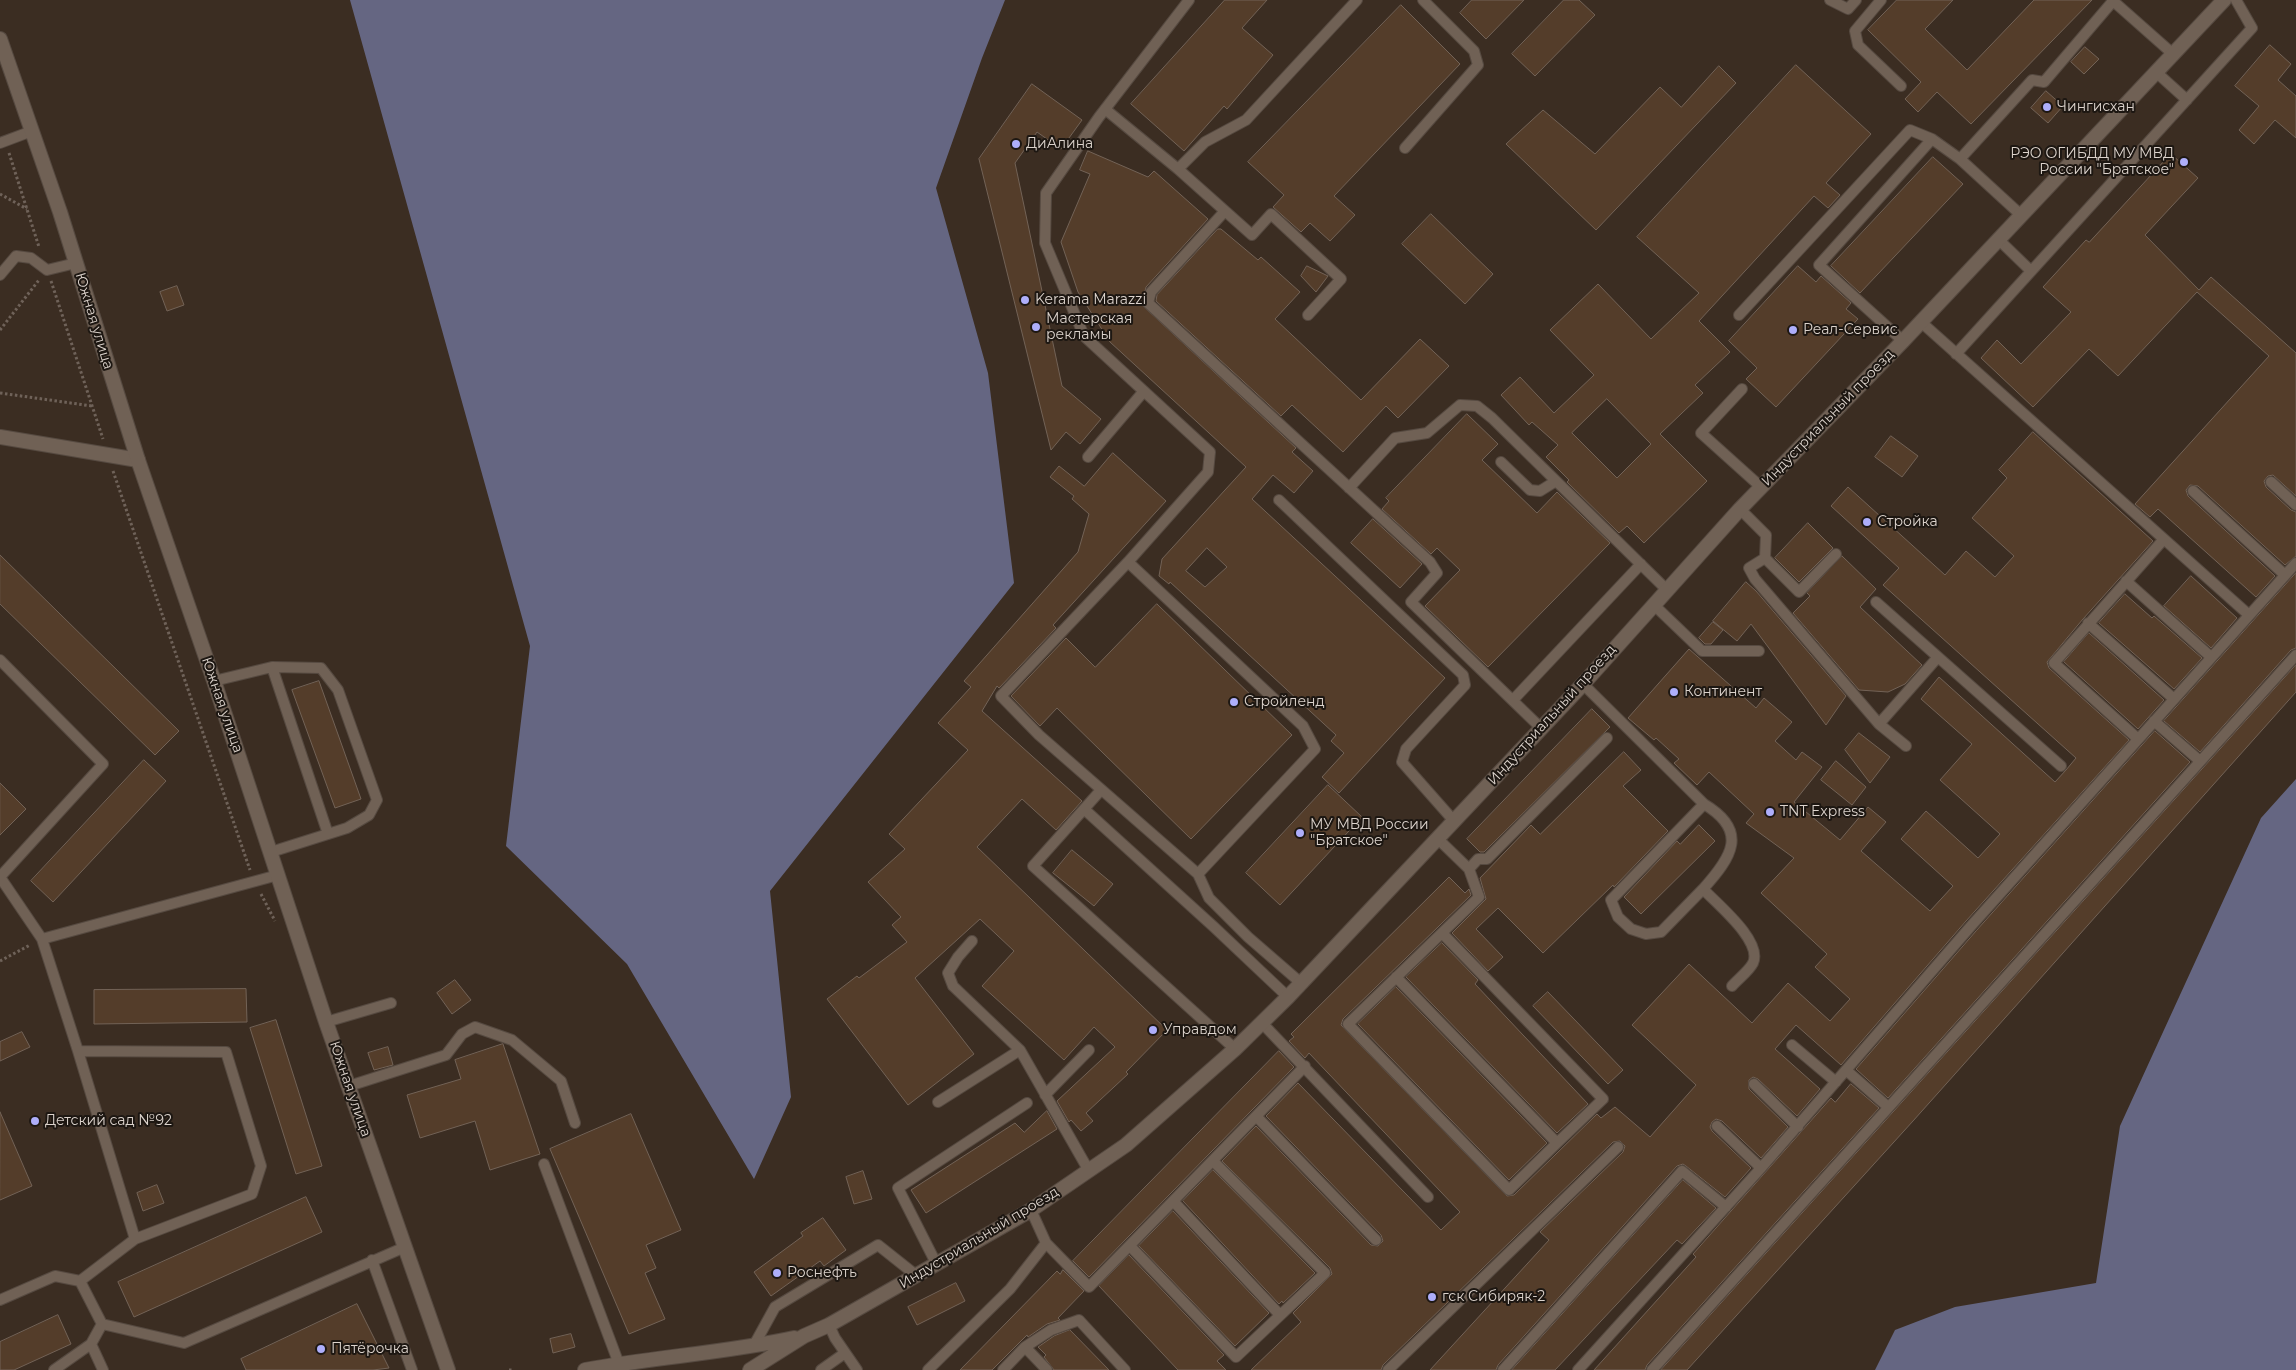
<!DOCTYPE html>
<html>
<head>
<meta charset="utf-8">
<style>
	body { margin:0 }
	canvas { display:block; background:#3b2d22 }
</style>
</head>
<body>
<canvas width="2296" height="1370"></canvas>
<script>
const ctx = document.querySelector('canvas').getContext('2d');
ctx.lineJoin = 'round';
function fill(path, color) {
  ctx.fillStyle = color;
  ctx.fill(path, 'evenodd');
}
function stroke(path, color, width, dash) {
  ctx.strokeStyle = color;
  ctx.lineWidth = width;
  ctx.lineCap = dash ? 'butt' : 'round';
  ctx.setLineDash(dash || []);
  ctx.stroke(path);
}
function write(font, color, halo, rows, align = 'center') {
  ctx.font = font + ' Montserrat,sans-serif';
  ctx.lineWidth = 4;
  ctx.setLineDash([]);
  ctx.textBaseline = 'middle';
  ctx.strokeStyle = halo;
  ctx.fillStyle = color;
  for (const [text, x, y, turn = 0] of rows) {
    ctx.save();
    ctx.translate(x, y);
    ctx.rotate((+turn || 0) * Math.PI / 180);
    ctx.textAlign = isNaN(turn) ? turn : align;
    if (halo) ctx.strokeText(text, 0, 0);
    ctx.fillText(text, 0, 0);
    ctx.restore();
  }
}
fill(new Path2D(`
	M 350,0 L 1005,0 L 982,58 L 936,188 L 988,373 L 1014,583 L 770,891 L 791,1097 L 754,1179 L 627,964 L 506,846 L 530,646 Z
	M 2296,779 L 2296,1370 L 1875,1370 L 1895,1330 L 1955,1307 L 2096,1283 L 2120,1126 L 2261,818 Z`), '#656682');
const building = new Path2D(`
	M 1225,0 L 1267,0 L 1242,28 L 1273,55 L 1227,109 L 1224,106 L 1184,151 L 1131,104 Z
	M 1472,0 L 1524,0 L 1486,39 L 1460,13 Z
	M 1564,0 L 1579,0 L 1595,15 L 1535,76 L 1512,54 Z
	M 1897,0 L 1953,0 L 1925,29 L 1967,70 L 2034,0 L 2092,0 L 1971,124 L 1937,92 L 1918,112 L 1905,99 L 1921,82 L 1868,30 Z
	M 1401,5 L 1460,64 L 1334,196 L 1355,215 L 1330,241 L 1310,223 L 1301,232 L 1273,207 L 1284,195 L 1248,162 Z
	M 2270,45 L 2291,64 L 2278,80 L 2296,96 L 2296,138 L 2275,120 L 2254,144 L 2239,130 L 2259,106 L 2235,86 Z
	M 2085,47 L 2099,59 L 2084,74 L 2071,62 Z
	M 1796,65 L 1871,134 L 1826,183 L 1840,195 L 1828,208 L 1814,196 L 1699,321 L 1730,352 L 1695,385 L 1703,393 L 1660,434 L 1707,481 L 1644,543 L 1627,526 L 1619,533 L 1567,482 L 1569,480 L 1546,457 L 1558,445 L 1532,422 L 1529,425 L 1501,395 L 1520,377 L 1554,413 L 1594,375 L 1550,330 L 1598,284 L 1651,339 L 1699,293 L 1637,237 ZM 1607,399 L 1651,444 L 1617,478 L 1572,433 Z
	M 1719,66 L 1736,83 L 1596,230 L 1506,144 L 1543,110 L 1595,154 L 1660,87 L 1681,107 Z
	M 1032,84 L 1082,120 L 1061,149 L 1037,132 L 1015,163 L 1062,386 L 1101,419 L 1080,444 L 1066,432 L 1051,450 L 979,159 Z
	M 2046,91 L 2063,106 L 2048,123 L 2031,108 Z
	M 1088,151 L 1148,177 L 1154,171 L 1208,219 L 1146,287 L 1142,305 L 1296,448 L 1292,452 L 1313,471 L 1294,493 L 1273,475 L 1252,499 L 1445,678 L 1339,793 L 1322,777 L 1344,753 L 1331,741 L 1336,735 L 1170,582 L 1169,584 L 1159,576 L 1162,559 L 1246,467 L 1110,342 L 1078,292 L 1061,242 L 1090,174 L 1080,170 ZM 1207,548 L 1227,567 L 1205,587 L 1186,571 Z
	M 2171,154 L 2198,178 L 2145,235 L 2199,290 L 2211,277 L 2296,353 L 2296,496 L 2273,475 L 2268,476 L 2264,481 L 2266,487 L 2291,510 L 2296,512 L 2296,556 L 2285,565 L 2198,486 L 2190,485 L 2186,490 L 2188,496 L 2275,576 L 2256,597 L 2158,509 L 2150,517 L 2135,504 L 2269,356 L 2197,292 L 2118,376 L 2089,349 L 2033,407 L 1981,358 L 1997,340 L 2021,364 L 2071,312 L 2043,287 L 2086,240 L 2089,242 Z
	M 1933,157 L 1963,184 L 1860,293 L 1831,266 Z
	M 1431,214 L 1493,274 L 1465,304 L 1402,244 Z
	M 1218,229 L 1221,229 L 1258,260 L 1261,257 L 1300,292 L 1275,319 L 1361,400 L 1420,339 L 1449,366 L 1398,418 L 1386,406 L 1343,452 L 1292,405 L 1281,416 L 1156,301 L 1157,295 Z
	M 1307,266 L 1328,276 L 1316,292 L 1301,276 Z
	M 1798,266 L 1816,282 L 1821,276 L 1851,303 L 1846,309 L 1858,319 L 1776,407 L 1746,379 L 1757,368 L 1729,341 Z
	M 177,286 L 184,305 L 167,311 L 160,292 Z
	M 1467,414 L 1498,444 L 1482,460 L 1537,513 L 1557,492 L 1610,543 L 1488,667 L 1425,606 L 1460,570 L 1437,548 L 1431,554 L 1382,509 L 1389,501 L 1386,498 Z
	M 2033,432 L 2153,541 L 2083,619 L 2047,662 L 2049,668 L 2129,740 L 1966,921 L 1841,1065 L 1796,1025 L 1775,1049 L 1820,1089 L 1797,1116 L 1758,1079 L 1753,1077 L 1749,1080 L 1749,1089 L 1788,1127 L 1761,1158 L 1722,1121 L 1716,1119 L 1712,1122 L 1710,1127 L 1712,1131 L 1751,1168 L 1725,1197 L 1686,1166 L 1683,1164 L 1677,1166 L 1498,1365 L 1496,1370 L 1430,1370 L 1549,1240 L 1540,1232 L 1623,1152 L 1625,1146 L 1620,1141 L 1613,1142 L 1383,1365 L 1381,1370 L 1251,1370 L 1301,1322 L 1293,1313 L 1332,1274 L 1330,1268 L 1222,1161 L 1256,1126 L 1371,1245 L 1378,1246 L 1383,1241 L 1381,1235 L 1266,1116 L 1298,1083 L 1441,1230 L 1460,1212 L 1309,1053 L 1305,1058 L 1289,1041 L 1294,1037 L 1291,1034 L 1449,877 L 1465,893 L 1469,889 L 1471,895 L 1343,1019 L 1341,1025 L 1507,1196 L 1514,1195 L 1597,1114 L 1601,1118 L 1615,1107 L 1650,1137 L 1696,1085 L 1632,1025 L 1689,964 L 1752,1023 L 1788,983 L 1830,1021 L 1850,999 L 1815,967 L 1827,954 L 1761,893 L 1794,858 L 1746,823 L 1754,814 L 1709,772 L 1697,785 L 1674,763 L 1679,759 L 1656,738 L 1654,740 L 1628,718 L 1689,649 L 1756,708 L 1764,698 L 1792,722 L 1775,741 L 1796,760 L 1802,752 L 1822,767 L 1794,802 L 1840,840 L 1868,807 L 1886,822 L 1861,851 L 1930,911 L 1953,886 L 1901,839 L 1926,811 L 1978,858 L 2000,834 L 1940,780 L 1972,744 L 1921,699 L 1939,677 L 2055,782 L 2066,770 L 2076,758 L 1883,585 L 1899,568 L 1831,506 L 1848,487 L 1945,575 L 1966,551 L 1995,577 L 2014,556 L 1972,518 L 2007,478 L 1999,470 Z
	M 1891,436 L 1918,456 L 1902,477 L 1875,457 Z
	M 1113,453 L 1166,501 L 1053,625 L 1056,628 L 999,688 L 997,686 L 982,711 L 1082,801 L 1056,830 L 1022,799 L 977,847 L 1167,1030 L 1126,1072 L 1128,1074 L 1086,1113 L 1093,1121 L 1081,1131 L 1071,1120 L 1069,1122 L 1057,1101 L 1115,1047 L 1094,1027 L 1064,1060 L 982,986 L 1014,951 L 980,919 L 915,978 L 974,1054 L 908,1105 L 827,999 L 857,976 L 859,978 L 907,942 L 892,925 L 901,917 L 868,882 L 905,849 L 889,834 L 968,750 L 938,723 L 971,687 L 964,681 L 1078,552 L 1089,514 L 1072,499 L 1074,496 L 1050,477 L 1059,466 L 1084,486 Z
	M 1373,519 L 1422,564 L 1400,588 L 1351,543 Z
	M 1808,523 L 1833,548 L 1799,582 L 1775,558 Z
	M 0,555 L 179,731 L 155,755 L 0,604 Z
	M 1842,556 L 1876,589 L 1860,607 L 1922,665 L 1905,684 L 1888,692 L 1859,690 L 1793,613 L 1810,596 L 1807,593 Z
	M 2296,573 L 2296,648 L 2291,650 L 2200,752 L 2164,721 Z
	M 2191,576 L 2237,618 L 2211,648 L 2164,606 Z
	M 1746,582 L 1756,591 L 1846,696 L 1826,725 L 1751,624 L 1737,641 L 1713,621 Z
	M 2125,594 L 2152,618 L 2154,616 L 2202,658 L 2174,689 L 2099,623 Z
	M 1157,604 L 1292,735 L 1191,839 L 1057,708 L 1040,726 L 1011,696 L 1066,638 L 1095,667 Z
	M 1713,622 L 1723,630 L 1711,644 L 1705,644 L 1699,638 Z
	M 2089,633 L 2164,700 L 2138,729 L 2064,662 Z
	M 2296,665 L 2296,692 L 1913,1121 L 1687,1370 L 1661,1370 Z
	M 319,681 L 361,799 L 335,808 L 292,690 Z
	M 1592,709 L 1610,727 L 1484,852 L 1480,852 L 1467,839 Z
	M 2155,731 L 2190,762 L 1888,1098 L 1856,1069 L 1976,931 Z
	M 1859,733 L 1890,757 L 1870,783 L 1845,750 Z
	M 1624,752 L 1641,770 L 1623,786 L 1668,831 L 1614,887 L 1613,885 L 1543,953 L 1498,908 L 1476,929 L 1503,957 L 1488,971 L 1452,933 L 1486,899 L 1480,878 L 1531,825 L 1540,834 Z
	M 144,760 L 166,781 L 53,902 L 31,881 Z
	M 1836,761 L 1866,787 L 1852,805 L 1821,780 Z
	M 0,783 L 26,809 L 0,835 Z
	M 1328,785 L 1362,817 L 1280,905 L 1246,873 Z
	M 1699,825 L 1715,841 L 1641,914 L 1624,897 L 1677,841 L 1680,844 Z
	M 1072,850 L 1113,884 L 1094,906 L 1053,873 Z
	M 1442,943 L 1478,980 L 1475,984 L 1588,1104 L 1557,1133 L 1406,977 Z
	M 455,980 L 471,1000 L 452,1014 L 437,993 Z
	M 1396,987 L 1547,1143 L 1509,1180 L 1358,1024 Z
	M 246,989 L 247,1022 L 94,1024 L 94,990 Z
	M 1548,992 L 1623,1070 L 1608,1084 L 1533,1006 Z
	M 276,1020 L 322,1166 L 296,1174 L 250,1028 Z
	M 22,1032 L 30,1047 L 0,1061 L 0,1042 Z
	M 503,1044 L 540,1154 L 490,1170 L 475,1121 L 420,1138 L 407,1095 L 461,1079 L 455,1060 Z
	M 388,1047 L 393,1065 L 374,1070 L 368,1053 Z
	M 1279,1051 L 1294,1067 L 1089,1277 L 1073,1261 Z
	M 1851,1084 L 1879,1108 L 1647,1365 L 1645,1370 L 1594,1370 L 1696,1257 L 1693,1254 L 1831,1098 L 1835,1102 Z
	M 1047,1111 L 1057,1129 L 926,1213 L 911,1190 L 1015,1123 L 1024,1132 Z
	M 0,1112 L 32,1186 L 0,1200 Z
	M 631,1114 L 681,1230 L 646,1245 L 656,1268 L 645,1273 L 665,1319 L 629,1334 L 550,1149 Z
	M 1213,1170 L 1315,1273 L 1283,1303 L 1282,1301 L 1279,1304 L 1183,1201 Z
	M 863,1171 L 872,1199 L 854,1204 L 846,1177 Z
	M 1683,1180 L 1716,1208 L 1682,1244 L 1677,1240 L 1555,1370 L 1512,1370 Z
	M 157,1185 L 164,1203 L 143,1211 L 137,1193 Z
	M 306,1197 L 322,1232 L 134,1317 L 118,1282 Z
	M 1173,1211 L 1269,1313 L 1235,1346 L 1139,1246 Z
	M 823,1218 L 846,1250 L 824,1266 L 820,1261 L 771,1296 L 754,1272 L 803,1236 L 801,1233 Z
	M 1129,1255 L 1224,1355 L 1217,1361 L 1226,1370 L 1178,1370 L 1099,1286 Z
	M 1063,1270 L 1084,1291 L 1058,1318 L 1060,1320 L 1047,1324 L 1028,1337 L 1027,1335 L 992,1370 L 960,1370 L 1057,1271 L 1060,1274 Z
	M 956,1283 L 965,1301 L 917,1325 L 908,1307 Z
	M 357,1304 L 389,1368 L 373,1370 L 246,1370 L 241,1359 Z
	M 58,1315 L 71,1344 L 14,1370 L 0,1370 L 0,1342 Z
	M 1070,1330 L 1109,1370 L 1054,1370 L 1044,1357 L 1046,1355 L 1038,1347 L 1054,1336 Z
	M 571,1334 L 575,1347 L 553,1353 L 550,1339 Z`);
fill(building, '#543d2a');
stroke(building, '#726256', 1);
const service = new Path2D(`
	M 1189,0 L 1099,117 L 1046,193 L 1045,243 L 1084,336 L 1210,452 L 1208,472 L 1128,562 L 1001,696 L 1039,735 L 1198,874
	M 1830,0 L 1848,9 L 1856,0
	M 1881,0 L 1855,31 L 1858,45 L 1901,86
	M 2112,0 L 2173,54
	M 2156,72 L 2187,100
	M 1105,109 L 1178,169 L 1252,235 L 1271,214 L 1341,279 L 1308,315
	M 0,143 L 32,131
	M 1405,148 L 1478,65 L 1474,51 L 1423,0
	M 1960,159 L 2032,80 L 2044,82 L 2113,1
	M 1178,169 L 1205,142 L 1246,120 L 1357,0
	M 1225,211 L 1151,292 L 1148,303 L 1430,562 L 1437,573 L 1411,602 L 1541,728
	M 1999,240 L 2031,271
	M 0,275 L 16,256 L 31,258 L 47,270 L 76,263
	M 1739,315 L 1910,130 L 1932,139 L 1960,159 L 2021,215
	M 1921,322 L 2249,615
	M 1903,341 L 1819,265 L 1932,139
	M 1956,354 L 2252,28 L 2236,0
	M 1742,389 L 1701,433 L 1761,487
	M 1088,457 L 1144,391
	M 1501,462 L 1530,490 L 1540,491 L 1556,481
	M 2271,482 L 2296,505
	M 1349,488 L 1395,438 L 1427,433 L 1460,405 L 1477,406 L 1492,418 L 1666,589
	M 2193,491 L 2285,575
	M 1279,500 L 1463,675 L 1465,685 L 1406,749 L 1402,762 L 1454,821
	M 1740,509 L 1766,535 L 1765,558
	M 1836,554 L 1799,592 L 1765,558 L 1749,568 L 1755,579 L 1879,724 L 1938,657
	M 1128,562 L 1303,726 L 1315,749 L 1198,874 L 1209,898 L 1248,937 L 1301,983
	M 2126,581 L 2211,657
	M 1876,602 L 2061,766
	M 1653,604 L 1702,651 L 1759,651
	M 2088,623 L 2174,699
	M 0,660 L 103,764 L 0,877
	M 272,667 L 328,834
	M 214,681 L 272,667 L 321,668 L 338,690 L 377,800 L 369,815 L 347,828 L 271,852
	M 1583,684 L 1704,804
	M 1513,700 L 1641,564
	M 2154,721 L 2200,761
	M 1879,724 L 1906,746
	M 2138,739 L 2054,663 L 2164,539
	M 1101,790 L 1084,809 L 1214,927 L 1288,997
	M 1084,809 L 1033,866 L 1235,1049
	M 1437,838 L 1469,869 L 1479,897 L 1348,1024 L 1509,1190 L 1557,1143
	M 1469,869 L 1478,859 L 1487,859 L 1607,738
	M 0,877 L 42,939 L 78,1051 L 135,1239 L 80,1281
	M 1703,889 C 1732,857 1749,831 1704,804 L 1611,900 L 1618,917 L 1631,929 L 1646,934 L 1661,932 L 1703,889 C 1717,904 1763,941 1753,963 C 1749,971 1738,979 1732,986
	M 42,939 L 278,875
	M 972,941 L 958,957 L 948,973 L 953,986 L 1020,1050 L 1089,1171
	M 1396,977 L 1557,1143 L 1603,1099 L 1442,933
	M 326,1022 L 391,1003
	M 1262,1023 L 1428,1197
	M 1792,1045 L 1836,1082
	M 78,1051 L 226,1052 L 261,1166 L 252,1194 L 135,1239
	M 1846,1070 L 1888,1107
	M 1754,1084 L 1798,1127
	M 349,1086 L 446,1055 L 462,1034 L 475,1027 L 512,1040 L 561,1081 L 575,1123
	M 1045,1095 L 1089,1050
	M 938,1102 L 1020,1050
	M 1256,1116 L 1376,1240
	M 1717,1126 L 1761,1168
	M 544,1164 L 619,1364
	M 1174,1202 L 1280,1315
	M 1046,1243 L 1089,1287 L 1305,1066
	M 1130,1246 L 1236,1357 L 1325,1273 L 1213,1161
	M 372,1260 L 412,1370
	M 937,1265 L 898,1188 L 1027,1103
	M 0,1300 L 55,1276 L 80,1281 L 102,1324 L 91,1344 L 54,1370
	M 102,1324 L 184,1343 L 405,1247
	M 829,1325 L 835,1338 L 857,1370
	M 91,1344 L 103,1370
	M 753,1347 L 775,1307 L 878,1245 L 917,1276
	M 1025,1347 L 1051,1330 L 1079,1320 L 1125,1370
	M 821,1370 L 845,1353
	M 928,1370 L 1010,1289 L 1046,1243 L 1031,1210
	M 1003,1370 L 1025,1347 L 1047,1370
	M 1388,1370 L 1618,1147
	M 1503,1370 L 1682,1171 L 1726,1207
	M 1578,1370 L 1761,1168 L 1971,926 L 2296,563
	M 1652,1370 L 2296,655`);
const minor = new Path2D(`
	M 0,437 L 138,460`);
const tertiary = new Path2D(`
	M 0,39 L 60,212 L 138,460 L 214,681 L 326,1022 L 448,1370
	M 585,1370 C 654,1357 725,1353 794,1338
	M 750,1370 L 804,1336 L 829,1325 L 1031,1210 L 1126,1145 L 1235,1049 L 1288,997 L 1454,821 L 1583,684 L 1740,509 L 1903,341 L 2224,0`);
stroke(service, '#564a41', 12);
stroke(minor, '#564a41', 16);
stroke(tertiary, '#564a41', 16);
stroke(new Path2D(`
	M 9,153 L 39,247
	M 0,194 L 27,209
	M 51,281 L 103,439
	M 0,330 L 39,280
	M 0,393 L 92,406
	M 113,471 L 250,870
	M 261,894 L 275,921
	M 0,961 L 30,945
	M 509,1370 L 513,1370`), '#6f6259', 3, [2.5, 2.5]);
stroke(service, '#706155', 10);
stroke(minor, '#706155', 14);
stroke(tertiary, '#706155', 14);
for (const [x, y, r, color] of [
	[2047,107,5,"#aeaefa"],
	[1016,144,5,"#aeaefa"],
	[2184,162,5,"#aeaefa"],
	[1025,300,5,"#aeaefa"],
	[1036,327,5,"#aeaefa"],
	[1793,330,5,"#aeaefa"],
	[1867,522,5,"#aeaefa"],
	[1674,692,5,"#aeaefa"],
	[1234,702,5,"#aeaefa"],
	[1770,812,5,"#aeaefa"],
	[1300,833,5,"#aeaefa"],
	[1153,1030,5,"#aeaefa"],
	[35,1121,5,"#aeaefa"],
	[777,1273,5,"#aeaefa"],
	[1432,1297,5,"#aeaefa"],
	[321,1349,5,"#aeaefa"]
]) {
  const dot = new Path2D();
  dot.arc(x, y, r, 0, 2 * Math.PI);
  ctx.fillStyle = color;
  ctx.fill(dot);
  stroke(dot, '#1d1712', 2);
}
write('14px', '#dcd3cc', '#1d1712', [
	["Чингисхан",2057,107],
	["ДиАлина",1026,144],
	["РЭО ОГИБДД МУ МВД",2174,154,"right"],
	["России \"Братское\"",2174,170,"right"],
	["Kerama Marazzi",1035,300],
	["Мастерская",1046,319],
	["рекламы",1046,335],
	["Реал-Сервис",1803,330],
	["Стройка",1877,522],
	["Континент",1684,692],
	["Стройленд",1244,702],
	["TNT Express",1780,812],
	["МУ МВД России",1310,825],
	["\"Братское\"",1310,841],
	["Управдом",1163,1030],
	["Детский сад №92",45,1121],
	["Роснефть",787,1273],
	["гск Сибиряк-2",1442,1297],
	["Пятёрочка",331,1349]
], 'left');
write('14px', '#dcd3cc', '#1d1712', [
	["Южная улица",94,321,73],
	["Индустриальный проезд",1828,418,-46],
	["Южная улица",222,705,71],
	["Индустриальный проезд",1552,715,-48],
	["Южная улица",350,1089,71],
	["Индустриальный проезд",979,1238,-31]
]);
</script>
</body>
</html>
